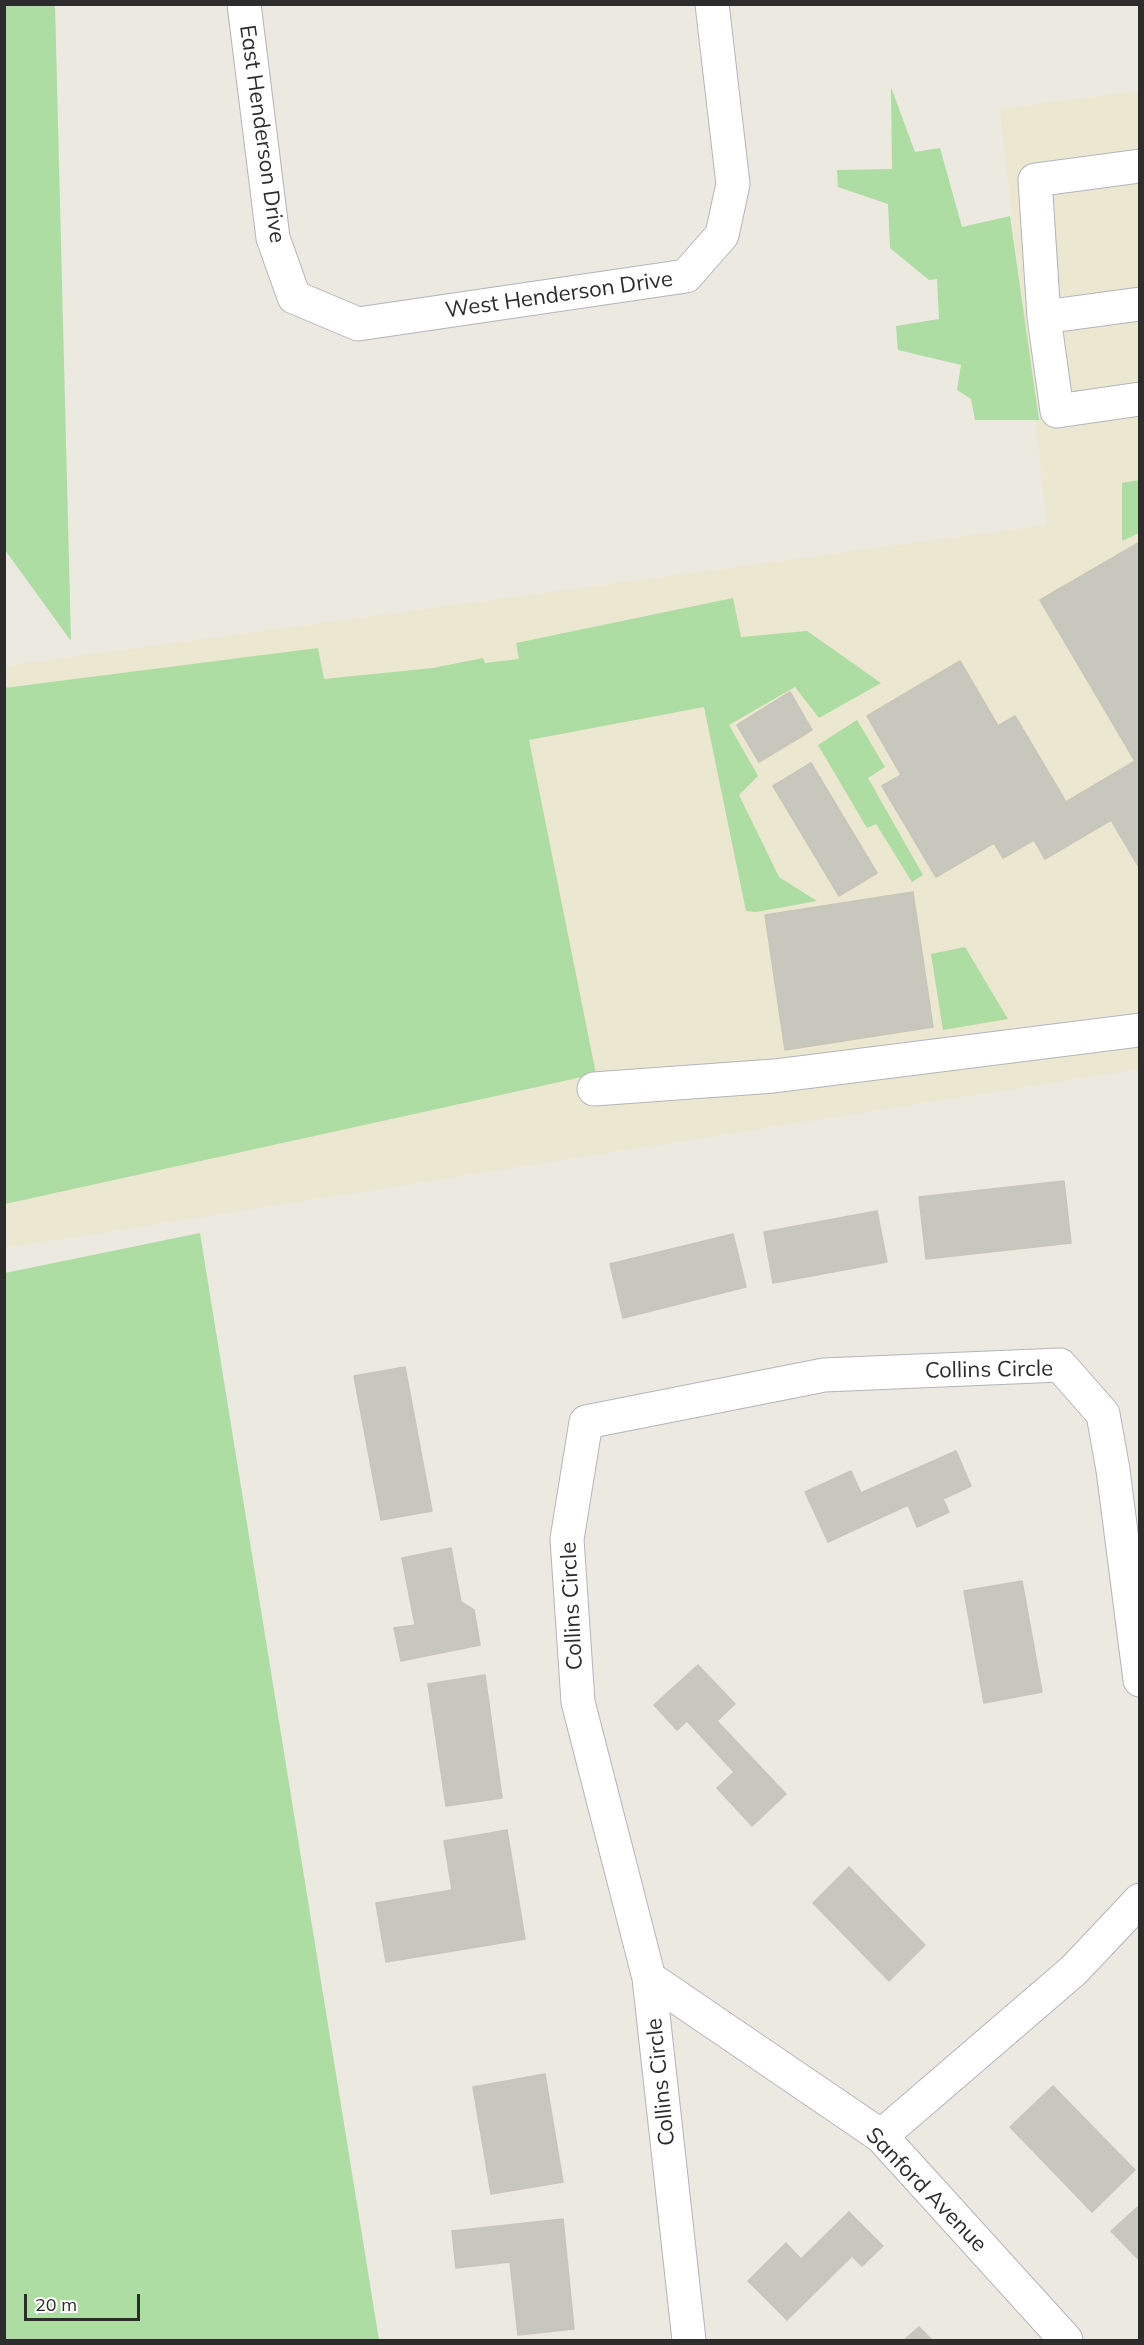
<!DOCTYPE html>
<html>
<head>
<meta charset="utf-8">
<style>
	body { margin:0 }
	#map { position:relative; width:1144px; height:2345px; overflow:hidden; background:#ece9e0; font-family:Mulish,sans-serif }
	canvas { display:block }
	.frame { position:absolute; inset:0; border:6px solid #2c2c2c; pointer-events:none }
	.scale { position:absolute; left:24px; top:2294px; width:116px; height:27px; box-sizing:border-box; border:3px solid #2c2c2c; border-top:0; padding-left:8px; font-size:18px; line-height:21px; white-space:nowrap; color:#2c2c2c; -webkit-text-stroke:4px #fff; paint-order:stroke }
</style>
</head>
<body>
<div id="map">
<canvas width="1144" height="2345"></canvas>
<div class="frame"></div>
<div class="scale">20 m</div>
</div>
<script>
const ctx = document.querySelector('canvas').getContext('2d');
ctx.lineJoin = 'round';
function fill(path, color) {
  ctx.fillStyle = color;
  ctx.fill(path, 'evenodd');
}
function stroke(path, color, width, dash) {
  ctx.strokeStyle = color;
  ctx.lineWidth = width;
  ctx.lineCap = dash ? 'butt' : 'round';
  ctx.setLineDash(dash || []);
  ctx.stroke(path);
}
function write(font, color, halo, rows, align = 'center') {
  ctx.font = font + ' Mulish,sans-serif';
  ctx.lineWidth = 6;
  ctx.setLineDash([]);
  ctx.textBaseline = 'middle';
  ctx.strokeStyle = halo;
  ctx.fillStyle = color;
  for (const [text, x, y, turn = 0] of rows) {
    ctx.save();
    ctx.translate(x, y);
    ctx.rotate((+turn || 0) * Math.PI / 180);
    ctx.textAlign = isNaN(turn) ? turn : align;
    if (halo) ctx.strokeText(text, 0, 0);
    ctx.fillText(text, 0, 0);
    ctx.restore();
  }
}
fill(new Path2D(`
	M 1139,91 L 1139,1069 L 5,1248 L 5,666 L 1047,525 L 1000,109 Z`), '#ece7d1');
fill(new Path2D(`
	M 4,5 L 55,5 L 71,641 L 5,550 Z
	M 891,87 L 915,152 L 940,148 L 962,227 L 1010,216 L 1039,420 L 975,420 L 971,399 L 957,390 L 961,365 L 898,350 L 896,326 L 939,319 L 937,279 L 929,280 L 890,248 L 888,204 L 838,187 L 837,170 L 892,169 Z
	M 1139,480 L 1139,533 L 1122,541 L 1122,483 Z
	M 733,598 L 741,637 L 807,631 L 881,683 L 819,718 L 795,687 L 729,725 L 758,776 L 739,795 L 779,877 L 817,901 L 756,912 L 746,911 L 704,707 L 529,740 L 596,1074 L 5,1204 L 4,688 L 318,648 L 324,679 L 433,668 L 483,658 L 485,663 L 519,659 L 516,643 Z
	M 857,720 L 885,767 L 868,778 L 923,875 L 912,882 L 876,824 L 867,828 L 818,745 Z
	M 965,947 L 1008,1019 L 943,1030 L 931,954 Z
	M 200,1233 L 379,2340 L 5,2340 L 5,1273 Z`), '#addda2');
const building = new Path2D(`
	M 1140,542 L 1140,869 L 1111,820 L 1045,859 L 1034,840 L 1003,858 L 994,843 L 936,877 L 882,786 L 901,775 L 867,716 L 960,661 L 998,726 L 1015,716 L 1066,802 L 1135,761 L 1040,600 Z
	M 790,692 L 812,730 L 759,762 L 737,725 Z
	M 811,763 L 877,873 L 839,896 L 773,786 Z
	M 913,892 L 933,1027 L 785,1050 L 765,915 Z
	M 1064,1181 L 1071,1243 L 926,1259 L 919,1197 Z
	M 877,1211 L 887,1262 L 773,1283 L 764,1232 Z
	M 733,1234 L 746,1287 L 623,1318 L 610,1264 Z
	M 405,1367 L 432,1511 L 381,1520 L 354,1376 Z
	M 956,1451 L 971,1486 L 943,1499 L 949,1512 L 917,1527 L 908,1505 L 828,1542 L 805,1492 L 851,1471 L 861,1493 Z
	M 451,1548 L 461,1602 L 474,1610 L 480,1645 L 401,1661 L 394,1628 L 415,1625 L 402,1558 Z
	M 1022,1581 L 1042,1692 L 984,1703 L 964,1591 Z
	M 698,1665 L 735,1704 L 717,1721 L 786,1794 L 752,1826 L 717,1788 L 734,1772 L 687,1721 L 677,1730 L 654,1705 Z
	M 485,1675 L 502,1798 L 446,1806 L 428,1684 Z
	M 507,1830 L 525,1939 L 386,1962 L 376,1903 L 452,1890 L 444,1841 Z
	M 849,1867 L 925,1945 L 889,1981 L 813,1903 Z
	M 545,2074 L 563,2182 L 491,2194 L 473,2087 Z
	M 1053,2086 L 1135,2170 L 1092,2212 L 1010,2127 Z
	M 1140,2205 L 1140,2261 L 1111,2231 Z
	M 849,2212 L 883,2246 L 862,2266 L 852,2256 L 787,2320 L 748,2281 L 786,2243 L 801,2259 Z
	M 563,2219 L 574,2329 L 518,2335 L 510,2262 L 456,2268 L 452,2231 Z
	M 919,2327 L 932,2340 L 904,2340 Z`);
fill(building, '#c8c7be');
stroke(building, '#c8c5b9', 1.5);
const minor = new Path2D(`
	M 244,4 L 273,238 L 294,297 L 358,324 L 686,276 L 722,235 L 733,184 L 712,4
	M 1140,166 L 1035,180 L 1044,317 L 1057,411 L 1140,399
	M 1044,317 L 1140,304
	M 594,1089 L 774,1076 L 1140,1030
	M 649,1978 L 881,2136 L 1066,2340
	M 881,2136 L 1074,1970 L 1140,1900
	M 689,2340 L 649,1978 L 578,1702 L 567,1539 L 586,1422 L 824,1375 L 1060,1365 L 1103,1414 L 1113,1470 L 1140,1680`);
stroke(minor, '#b3b4be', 35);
stroke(minor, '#fff', 33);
write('22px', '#2c2c2c', '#fff', [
	["East Henderson Drive",262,134,82],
	["West Henderson Drive",559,295,-8],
	["Collins Circle",989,1370,-1],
	["Collins Circle",572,1606,-93],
	["Collins Circle",661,2082,-96],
	["Sanford Avenue",926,2190,46]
]);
</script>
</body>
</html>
